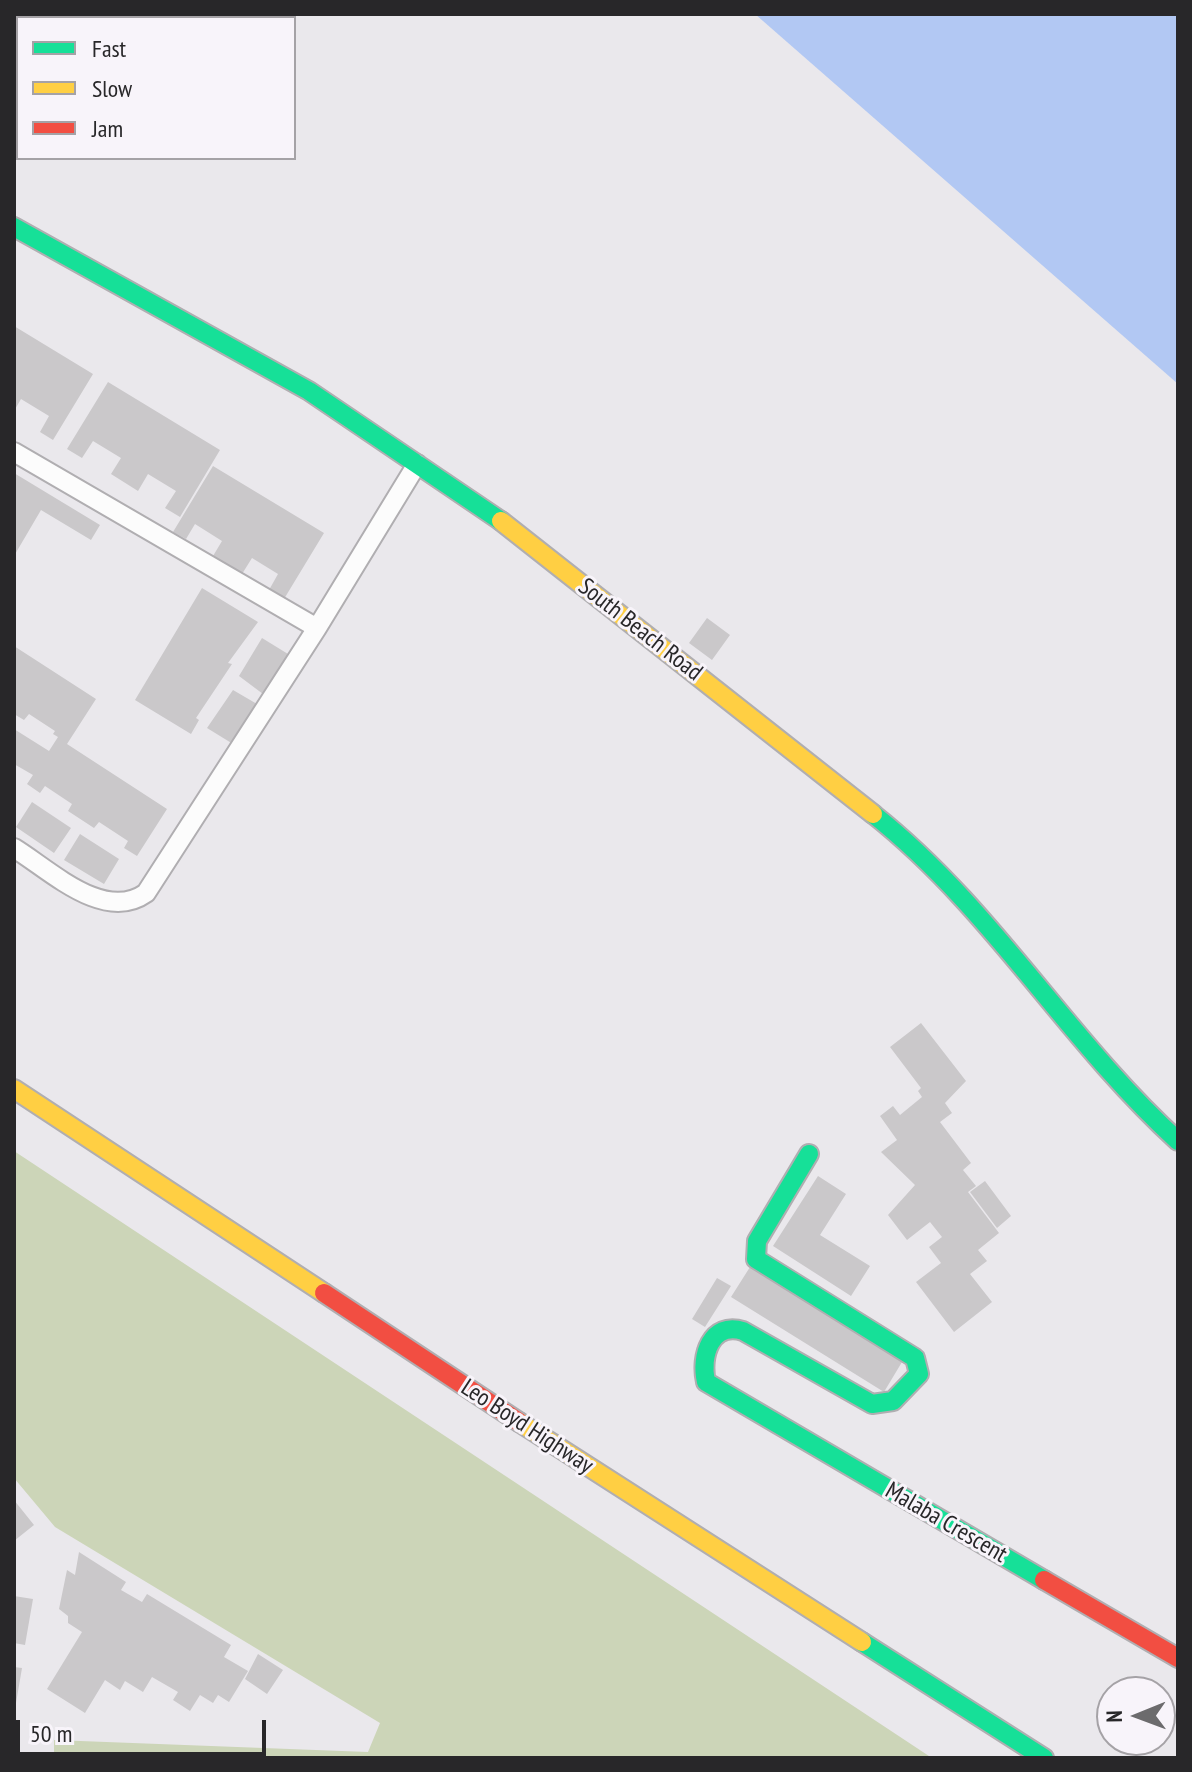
<!DOCTYPE html>
<html>
<head>
<meta charset="utf-8">
<style>
	body { margin:0 }
	#map { position:relative; width:1192px; height:1772px; overflow:hidden; background:#eae8ec; font-family:"PT Sans Narrow",sans-serif }
	canvas { display:block }
	.frame { position:absolute; inset:0; border:16px solid #282729; pointer-events:none }
	.legend { position:absolute; left:16px; top:16px; width:280px; height:144px; box-sizing:border-box; background:#f8f4fa; border:2px solid #a5a2a6; margin:0; padding:10px 14px; list-style:none; font-size:24px; color:#282729 }
	.legend li { display:flex; align-items:center; gap:16px; height:40px }
	.legend b { width:40px; border:2px solid #a5a2a6 }
	.north { position:absolute; left:1096px; top:1676px; width:80px; height:80px; box-sizing:border-box; background:#f8f4fa; border:2px solid #a5a2a6; border-radius:50%; rotate:269deg; font-size:22px; font-weight:700; line-height:32px; text-align:center; color:#282729 }
	.north::after { content:''; display:block; margin:auto; width:28px; height:36px; background:#6c6b6d; clip-path:polygon(50% 0,100% 100%,50% 72%,0 100%) }
	.scale { position:absolute; left:16px; top:1720px; width:250px; height:36px; box-sizing:border-box; border:4px solid #282729; border-top:0; padding-left:10px; font-size:24px; line-height:28px; white-space:nowrap; color:#282729; -webkit-text-stroke:6px #f8f4fa; paint-order:stroke }
</style>
</head>
<body>
<div id="map">
<canvas width="1192" height="1772"></canvas>
<div class="frame"></div>
<ul class="legend">
<li><b style="height:10px;background:#16e098"></b>Fast</li>
<li><b style="height:10px;background:#ffcf43"></b>Slow</li>
<li><b style="height:10px;background:#f24e42"></b>Jam</li>
</ul>
<div class="north">N</div>
<div class="scale">50 m</div>
</div>
<script>
const ctx = document.querySelector('canvas').getContext('2d');
ctx.lineJoin = 'round';
function fill(path, color) {
  ctx.fillStyle = color;
  ctx.fill(path, 'evenodd');
}
function stroke(path, color, width, dash) {
  ctx.strokeStyle = color;
  ctx.lineWidth = width;
  ctx.lineCap = dash ? 'butt' : 'round';
  ctx.setLineDash(dash || []);
  ctx.stroke(path);
}
function write(font, color, halo, rows, align = 'center') {
  ctx.font = font + ' "PT Sans Narrow",sans-serif';
  ctx.lineWidth = 6;
  ctx.setLineDash([]);
  ctx.textBaseline = 'middle';
  ctx.strokeStyle = halo;
  ctx.fillStyle = color;
  for (const [text, x, y, turn = 0] of rows) {
    ctx.save();
    ctx.translate(x, y);
    ctx.rotate((+turn || 0) * Math.PI / 180);
    ctx.textAlign = isNaN(turn) ? turn : align;
    if (halo) ctx.strokeText(text, 0, 0);
    ctx.fillText(text, 0, 0);
    ctx.restore();
  }
}
fill(new Path2D(`
	M 14,1151 L 932,1758 L 54,1758 L 54,1740 L 368,1752 L 380,1723 L 55,1527 L 14,1478 Z`), '#ccd5b8');
fill(new Path2D(`
	M 755,14 L 1178,14 L 1178,384 Z`), '#b2c8f3');
fill(new Path2D(`
	M 14,326 L 93,374 L 53,440 L 40,432 L 49,416 L 21,399 L 14,411 Z
	M 108,382 L 220,450 L 180,517 L 165,508 L 176,491 L 148,474 L 138,491 L 111,474 L 121,458 L 93,441 L 82,458 L 67,449 Z
	M 213,466 L 324,533 L 284,599 L 269,590 L 278,574 L 252,558 L 242,574 L 213,556 L 222,541 L 195,524 L 186,539 L 173,532 Z
	M 14,473 L 100,525 L 91,540 L 41,510 L 14,556 Z
	M 202,588 L 258,622 L 228,663 L 232,664 L 196,718 L 199,720 L 191,734 L 135,700 Z
	M 707,618 L 730,635 L 712,660 L 689,643 Z
	M 262,638 L 288,654 L 263,694 L 239,676 Z
	M 14,646 L 96,699 L 67,744 L 167,809 L 137,856 L 124,848 L 128,841 L 99,822 L 94,828 L 68,811 L 72,804 L 45,786 L 40,793 L 27,784 L 33,775 L 14,764 L 14,729 L 49,751 L 58,737 L 53,734 L 55,731 L 29,714 L 24,720 L 14,714 Z
	M 233,690 L 257,704 L 233,744 L 207,728 Z
	M 32,802 L 71,828 L 54,853 L 16,827 Z
	M 80,834 L 119,859 L 104,884 L 64,860 Z
	M 921,1023 L 966,1081 L 945,1103 L 952,1113 L 940,1122 L 971,1163 L 963,1170 L 976,1186 L 968,1192 L 999,1233 L 978,1250 L 987,1261 L 970,1274 L 992,1302 L 954,1332 L 916,1282 L 941,1263 L 929,1247 L 942,1237 L 930,1222 L 907,1240 L 888,1215 L 915,1185 L 881,1152 L 897,1140 L 880,1116 L 893,1106 L 900,1115 L 922,1097 L 918,1091 L 921,1088 L 890,1047 Z
	M 818,1176 L 846,1194 L 820,1235 L 870,1266 L 851,1296 L 773,1246 Z
	M 985,1181 L 1011,1216 L 997,1228 L 970,1192 Z
	M 750,1267 L 902,1362 L 884,1392 L 731,1297 Z
	M 717,1278 L 731,1286 L 705,1327 L 692,1319 Z
	M 14,1500 L 34,1525 L 14,1541 Z
	M 79,1552 L 126,1582 L 121,1590 L 142,1602 L 147,1594 L 231,1645 L 224,1657 L 248,1671 L 229,1702 L 218,1695 L 213,1703 L 200,1695 L 190,1711 L 173,1700 L 178,1692 L 152,1677 L 143,1692 L 125,1681 L 120,1690 L 105,1680 L 85,1713 L 47,1689 L 82,1632 L 68,1623 L 68,1616 L 59,1609 L 67,1570 L 75,1575 Z
	M 14,1596 L 33,1599 L 25,1645 L 14,1643 Z
	M 258,1654 L 283,1670 L 267,1694 L 245,1679 Z
	M 14,1667 L 22,1668 L 16,1703 L 14,1703 Z`), '#cac8ca');
const lane = new Path2D(`
	M 14,452 L 317,628
	M 14,848 C 50,870 104,923 146,893 L 317,628 L 417,464`);
const fast = new Path2D(`
	M 14,227 L 309,391 L 501,521
	M 873,814 C 993,909 1066,1039 1178,1141
	M 809,1154 L 757,1241 L 756,1259 L 915,1358 L 919,1374 L 893,1401 L 872,1404 L 743,1331 C 711,1321 700,1356 706,1382 L 1044,1580
	M 862,1642 L 1044,1758`);
const slow = new Path2D(`
	M 501,521 L 873,814
	M 14,1089 L 324,1293
	M 519,1422 L 862,1642`);
const jam = new Path2D(`
	M 324,1293 L 519,1422
	M 1044,1580 L 1178,1658`);
stroke(lane, '#b0aeb1', 22);
stroke(fast, '#b0aeb1', 22);
stroke(slow, '#b0aeb1', 22);
stroke(jam, '#b0aeb1', 22);
stroke(lane, '#fcfcfc', 18);
stroke(fast, '#16e098', 18);
stroke(slow, '#ffcf43', 18);
stroke(jam, '#f24e42', 18);
write('24px', '#282729', '#f8f4fa', [
	["South Beach Road",640,630,38],
	["Leo Boyd Highway",527,1427,33],
	["Malaba Crescent",946,1523,30]
]);
</script>
</body>
</html>
